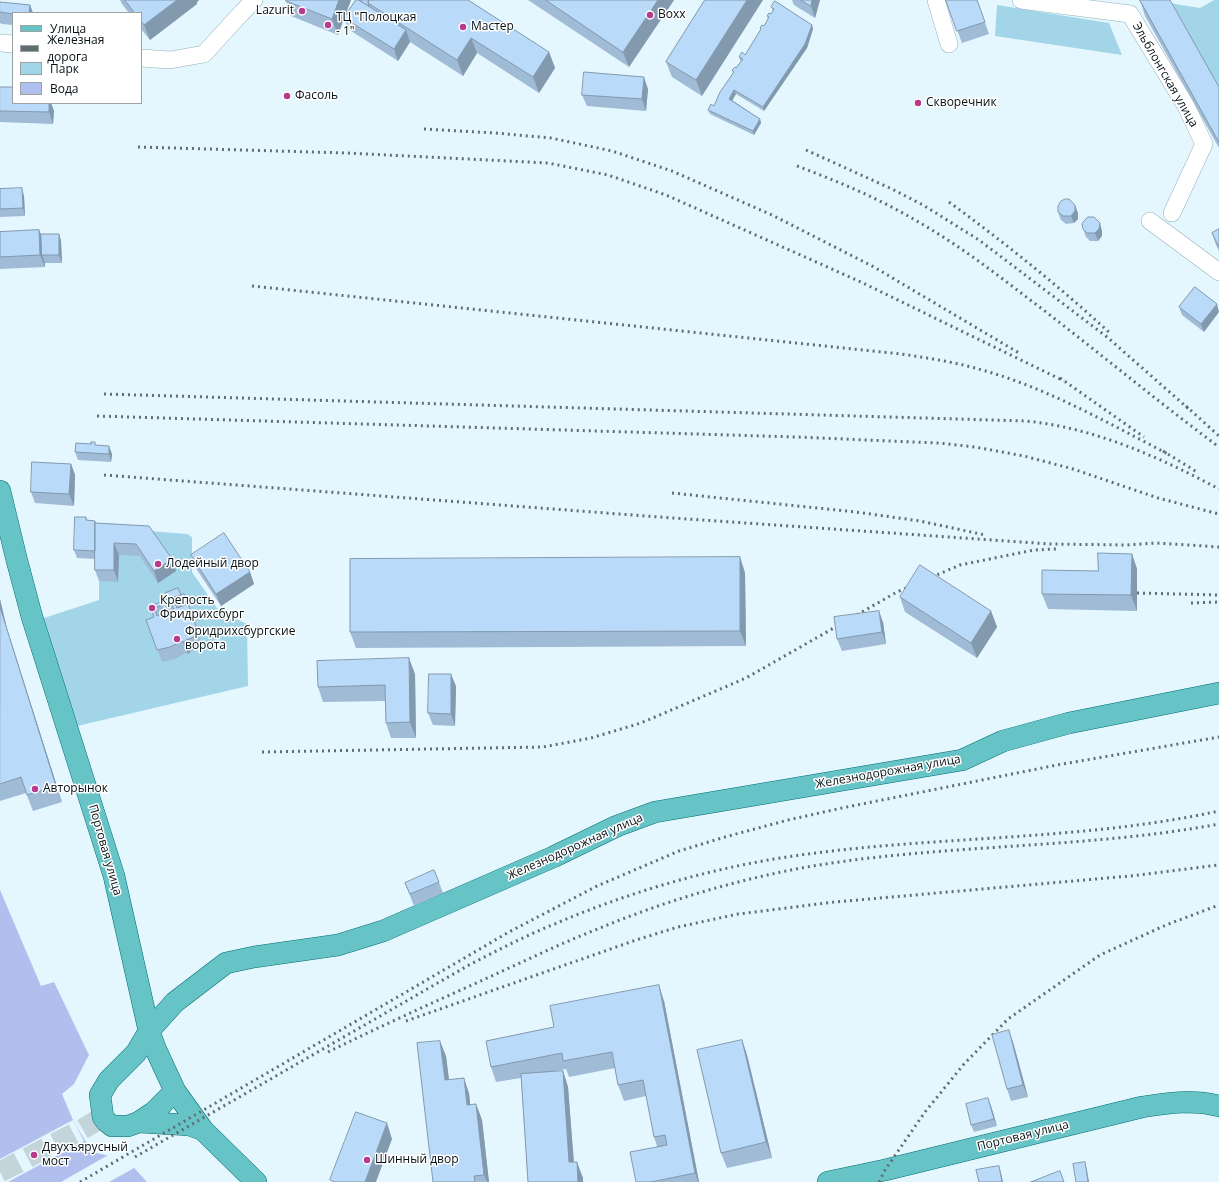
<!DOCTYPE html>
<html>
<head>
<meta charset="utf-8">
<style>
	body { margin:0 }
	#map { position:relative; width:1219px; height:1182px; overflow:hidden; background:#e5f7fe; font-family:"Open Sans",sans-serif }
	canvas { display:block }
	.legend { position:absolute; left:12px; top:12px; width:130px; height:92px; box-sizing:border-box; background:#fff; border:1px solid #9ba0a1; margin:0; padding:5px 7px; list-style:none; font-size:12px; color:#061115 }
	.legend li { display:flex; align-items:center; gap:8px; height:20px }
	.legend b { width:20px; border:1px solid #9ba0a1 }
</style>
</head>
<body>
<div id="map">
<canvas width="1219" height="1182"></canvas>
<ul class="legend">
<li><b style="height:5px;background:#66c4c7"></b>Улица</li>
<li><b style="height:5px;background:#606e73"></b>Железная дорога</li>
<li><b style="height:11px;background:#a3d5e8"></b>Парк</li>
<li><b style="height:11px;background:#b1bfee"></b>Вода</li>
</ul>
</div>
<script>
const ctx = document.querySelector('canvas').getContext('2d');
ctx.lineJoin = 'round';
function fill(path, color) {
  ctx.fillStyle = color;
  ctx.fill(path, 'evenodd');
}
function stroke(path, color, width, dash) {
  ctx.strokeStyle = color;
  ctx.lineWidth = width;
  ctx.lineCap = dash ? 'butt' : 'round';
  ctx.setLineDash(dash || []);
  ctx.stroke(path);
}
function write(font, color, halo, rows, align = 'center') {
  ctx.font = font + ' "Open Sans",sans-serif';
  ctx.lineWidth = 3;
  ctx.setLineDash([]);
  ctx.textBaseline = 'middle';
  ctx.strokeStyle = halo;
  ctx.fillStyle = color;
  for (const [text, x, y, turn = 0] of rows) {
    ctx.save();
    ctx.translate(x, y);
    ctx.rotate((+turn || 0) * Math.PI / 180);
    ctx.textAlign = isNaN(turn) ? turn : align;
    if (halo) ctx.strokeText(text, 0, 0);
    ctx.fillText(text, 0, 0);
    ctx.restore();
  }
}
fill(new Path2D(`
	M 1214,0 L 1219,0 L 1219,93 L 1169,3 L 1200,8 Z
	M 997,5 L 1109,23 L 1122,55 L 995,36 Z
	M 99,527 L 187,534 L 192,537 L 192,572 L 219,611 L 247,624 L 248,686 L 73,727 L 41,619 L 99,600 Z`), '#a3d5e8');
fill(new Path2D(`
	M 0,890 L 41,986 L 54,982 L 89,1055 L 74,1084 L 62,1094 L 73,1120 L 92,1152 L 127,1160 L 147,1182 L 0,1182 Z`), '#b1bfee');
fill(new Path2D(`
	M 73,1120 L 84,1141 L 8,1182 L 0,1182 L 0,1159 Z
	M 110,1154 L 128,1158 L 136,1167 L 109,1182 L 61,1182 Z`), '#e5f7fe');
stroke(new Path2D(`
	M 0,1172 L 79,1131 L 103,1117`), '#c4d4db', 21, [21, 10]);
const minor = new Path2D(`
	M 936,0 L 949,44
	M 1021,0 L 1130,14 L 1186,106 L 1204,144 L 1172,213
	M 0,43 L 13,44
	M 141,58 L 170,60 L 204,54 L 235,20 L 254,0
	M 1150,221 L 1219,272`);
const major = new Path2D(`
	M 0,491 L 17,561 L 32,617 L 114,876 L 149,1031 L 156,1050 L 175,1091 L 203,1130 L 256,1182
	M 175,1091 L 154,1112 L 139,1122 L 128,1126 L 112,1126 L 106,1121 L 103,1117 L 100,1095 L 109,1080 L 136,1053 L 149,1031 L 175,1002 L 226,963 L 254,957 L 338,945 L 383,931 L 553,857 L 617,826 L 655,812 L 962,760 L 1003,741 L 1069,723 L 1219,693
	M 139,1122 L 189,1125 L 203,1130
	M 828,1182 L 885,1170 L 1142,1107 C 1167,1103 1194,1099 1219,1106`);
stroke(minor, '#92afba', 18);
stroke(major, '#026c71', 22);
stroke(minor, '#fff', 17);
stroke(major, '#66c4c7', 21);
stroke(new Path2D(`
	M 424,129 L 495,133 L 551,138 L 612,151 L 672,171 L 772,215 L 874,267 L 1019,353
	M 138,147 L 347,153 L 548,163 L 608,175 L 666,195 L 814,261 L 863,283 L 1064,381
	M 806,150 L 892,189 L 923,205 L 979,240 L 1107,337 L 1190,410
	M 797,166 C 837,181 878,198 915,220 C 954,242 990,269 1025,296 C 1090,345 1153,398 1219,447
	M 949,202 C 1005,243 1060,287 1111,334
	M 252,286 L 901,354 C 928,358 955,362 982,370 C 1047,388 1108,423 1168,454
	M 1060,378 L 1144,437
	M 104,394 L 1026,421 C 1095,428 1159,457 1219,489
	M 1186,406 L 1219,436
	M 97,416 L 796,437 L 939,443 L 975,447 L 1024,456 L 1073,469 L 1158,498 L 1219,514
	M 1163,451 L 1197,472
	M 104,475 L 659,517 L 1050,544 L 1126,545 L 1157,543 L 1219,547
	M 672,493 L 856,512 L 920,521 L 985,535
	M 1137,593 L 1219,595
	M 1191,603 L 1219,602
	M 262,752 L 543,747 L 591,738 L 641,723 L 746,678 L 897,592 L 960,565 L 1034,550 L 1056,549
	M 406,1021 L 636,940 L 678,927 L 738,914 L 835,902 L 1130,876 L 1219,865
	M 328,1052 C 379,1027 432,1003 485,979 C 523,962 561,943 600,928 C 663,902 729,882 796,869 C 936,843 1080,850 1219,824
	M 135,1157 L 469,965 C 498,950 527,935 557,923 C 630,892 708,869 787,857 C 930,835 1077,842 1219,811
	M 80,1182 L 509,932 L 597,886 L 679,851 L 725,837 L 788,820 L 842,808 L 1057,765 L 1219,737
	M 879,1182 L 885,1170 L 925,1112 L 964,1064 L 1008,1019 L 1100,955 L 1166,925 L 1219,905`), '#606e73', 3, [2, 4]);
fill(new Path2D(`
	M 120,0 L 199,0 L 197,2 L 197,4 L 150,40 L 141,29 L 141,13 L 129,13 L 122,4 Z
	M 286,0 L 351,0 L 344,17 L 356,0 L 549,52 L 555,68 L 539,93 L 477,53 L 463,76 L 410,42 L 398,61 L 348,29 L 344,18 L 338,35 L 291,16 Z
	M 528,0 L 674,0 L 629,67 Z
	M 705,0 L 702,96 L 672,77 L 666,62 Z
	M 792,0 L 820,0 L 815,18 L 794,5 Z
	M 946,0 L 977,0 L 989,34 L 962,43 Z
	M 1140,0 L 1219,87 L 1219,148 L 1145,16 Z
	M 0,2 L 30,5 L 33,13 L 13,13 L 13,25 L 2,24 L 0,23 Z
	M 771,7 L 812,25 L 813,29 L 807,48 L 764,111 L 736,94 L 732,100 L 760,119 L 761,123 L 754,135 L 710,114 L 708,110 L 714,106 L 733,73 L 732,70 L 736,68 L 741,61 L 740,60 L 739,57 L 745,55 L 761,30 L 760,28 L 764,26 L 768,19 L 767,16 L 771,14 L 773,11 Z
	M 0,87 L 13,103 L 51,103 L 54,111 L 53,124 L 0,122 Z
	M 648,89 L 646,111 L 587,106 L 582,95 Z
	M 0,189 L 24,196 L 25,216 L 0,217 Z
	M 1058,212 L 1078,213 L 1078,219 L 1074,223 L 1066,224 L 1061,220 Z
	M 1083,229 L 1102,231 L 1102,236 L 1098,241 L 1090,241 L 1086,237 Z
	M 1219,229 L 1219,251 L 1216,245 L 1212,233 Z
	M 39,230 L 41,234 L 59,234 L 61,241 L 62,263 L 45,263 L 45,267 L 0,269 L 0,232 Z
	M 1195,287 L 1204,332 L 1182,315 L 1179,307 Z
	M 96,445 L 112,454 L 111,462 L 78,460 L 75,452 Z
	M 71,464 L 75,475 L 74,506 L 35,503 L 31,492 Z
	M 86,517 L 87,520 L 95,521 L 96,523 L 172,559 L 176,571 L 158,583 L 140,556 L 119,555 L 118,582 L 99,581 L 95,570 L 95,559 L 77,558 L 74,550 Z
	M 1132,554 L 1137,569 L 1137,611 L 1048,609 L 1042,594 L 1098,571 Z
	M 191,555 L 250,572 L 254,584 L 221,606 L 195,567 Z
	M 740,557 L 745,573 L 746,646 L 356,648 L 350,632 Z
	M 166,593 L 181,595 L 184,594 L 203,647 L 190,652 L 188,654 L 186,653 L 175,659 L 162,662 L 146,620 L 154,617 L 150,606 L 161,602 L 165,612 L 167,611 L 164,601 L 169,599 Z
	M 900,597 L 991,611 L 997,627 L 977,658 L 905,612 Z
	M 0,599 L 7,629 L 62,802 L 33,811 L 26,793 L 0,801 Z
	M 883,622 L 886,644 L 842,651 L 837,639 Z
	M 415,674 L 416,738 L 391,738 L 386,723 L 385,701 L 323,702 L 318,687 Z
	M 456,686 L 455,726 L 433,725 L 428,713 Z
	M 439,882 L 443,893 L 414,906 L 405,883 Z
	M 664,1001 L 699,1182 L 636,1182 L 657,1146 L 654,1137 L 646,1096 L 624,1101 L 618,1085 L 615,1068 L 569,1077 L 566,1069 L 548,1072 L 563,1071 L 568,1087 L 574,1162 L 583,1178 L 583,1182 L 528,1182 L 521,1078 L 496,1082 L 491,1067 L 554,1027 Z
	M 742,1040 L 747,1055 L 772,1158 L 727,1168 L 721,1153 Z
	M 1013,1042 L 1028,1097 L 1011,1101 L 1007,1089 Z
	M 446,1056 L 449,1080 L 469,1093 L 470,1105 L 476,1104 L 482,1120 L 489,1182 L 433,1182 Z
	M 991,1106 L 997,1126 L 974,1132 L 971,1125 Z`), '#a0bbd6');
fill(new Path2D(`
	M 177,0 L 199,0 L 197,2 L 197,4 L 150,40 L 144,25 Z
	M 339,0 L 351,0 L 338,35 L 332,19 Z
	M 658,0 L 674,0 L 629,67 L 623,52 Z
	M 747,0 L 763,0 L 702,96 L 696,80 Z
	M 812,0 L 820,0 L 815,18 L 811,6 Z
	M 30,5 L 33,13 L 29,13 Z
	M 812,25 L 813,29 L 807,48 L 764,111 L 763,107 Z
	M 406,30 L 410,42 L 398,61 L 394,49 Z
	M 471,38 L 477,53 L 463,76 L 457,60 Z
	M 549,52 L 555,68 L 539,93 L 533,77 Z
	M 644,77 L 648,89 L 646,111 L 642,99 Z
	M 734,90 L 736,94 L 731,103 L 729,99 Z
	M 49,103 L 51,103 L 54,111 L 53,124 L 49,112 Z
	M 760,119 L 761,123 L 754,135 L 753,131 Z
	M 22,188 L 24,196 L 25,216 L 23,208 Z
	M 1075,205 L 1078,213 L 1078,219 L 1074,223 L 1071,216 Z
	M 1100,223 L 1102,231 L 1102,236 L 1098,241 L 1095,233 Z
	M 39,230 L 44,242 L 42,255 L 45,263 L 45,267 L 40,255 Z
	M 59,234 L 61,241 L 62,263 L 59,255 Z
	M 1217,304 L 1219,312 L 1204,332 L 1201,324 Z
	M 109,446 L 112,454 L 111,462 L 109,454 Z
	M 71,464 L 75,475 L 74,506 L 69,494 Z
	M 114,543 L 119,555 L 118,582 L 114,570 Z
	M 1132,554 L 1137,569 L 1137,611 L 1131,595 Z
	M 740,557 L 745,573 L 746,646 L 740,631 Z
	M 172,559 L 176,571 L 158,583 L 154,571 Z
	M 250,572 L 254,584 L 221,606 L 216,594 Z
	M 0,599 L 7,629 L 62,802 L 56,786 L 2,614 L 0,607 Z
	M 879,611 L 883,622 L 886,644 L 882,632 Z
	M 991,611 L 997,627 L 977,658 L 971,643 Z
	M 186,640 L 190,652 L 188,654 L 183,642 Z
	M 409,658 L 415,674 L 416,738 L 410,722 Z
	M 451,674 L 456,686 L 455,726 L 451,714 Z
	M 659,985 L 664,1001 L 699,1182 L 698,1182 L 695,1173 Z
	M 1009,1030 L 1013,1042 L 1028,1097 L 1023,1085 Z
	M 742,1040 L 747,1055 L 772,1158 L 766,1142 Z
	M 440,1041 L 446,1056 L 451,1096 L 445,1080 Z
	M 563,1071 L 568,1087 L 575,1178 L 569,1162 Z
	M 464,1078 L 469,1093 L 472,1121 L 467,1105 Z
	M 988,1098 L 991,1106 L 997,1126 L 994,1119 Z
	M 476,1104 L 482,1120 L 489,1182 L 487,1182 L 484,1175 Z
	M 387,1123 L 392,1139 L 376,1182 L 365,1182 Z
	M 577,1162 L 583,1178 L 583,1182 L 578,1182 Z
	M 1085,1162 L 1087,1170 L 1089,1182 L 1088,1182 Z
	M 999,1166 L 1001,1173 L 1003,1182 L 1002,1182 Z`), '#8299ae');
const building = new Path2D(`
	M 125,0 L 177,0 L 144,25 L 141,21 L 141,13 L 135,13 Z
	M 286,0 L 339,0 L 332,19 L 286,1 Z
	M 356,0 L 359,0 L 406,30 L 394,49 L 344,18 Z
	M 359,0 L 369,0 L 368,3 L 369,6 Z
	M 369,0 L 468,0 L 549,52 L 533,77 L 471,38 L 457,60 L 368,3 Z
	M 546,0 L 658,0 L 623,52 Z
	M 705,0 L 747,0 L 696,80 L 666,62 Z
	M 801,0 L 812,0 L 811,6 Z
	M 946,0 L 977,0 L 985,22 L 957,31 Z
	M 1140,0 L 1170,0 L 1219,87 L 1219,142 Z
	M 775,1 L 812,25 L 805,44 L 763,107 L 734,90 L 729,99 L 760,119 L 753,131 L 708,110 L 711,104 L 714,106 L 720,92 L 734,72 L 732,70 L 735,67 L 736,68 L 743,59 L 739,57 L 742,52 L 745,55 L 761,29 L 760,28 L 762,25 L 764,26 L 769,17 L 767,16 L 769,13 L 771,14 L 774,9 L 771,7 Z
	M 0,2 L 30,5 L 29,13 L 13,13 L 13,14 L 0,12 Z
	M 584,72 L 644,77 L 642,99 L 582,95 Z
	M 0,87 L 13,87 L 13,103 L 49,103 L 49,112 L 0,111 Z
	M 22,188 L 23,208 L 0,209 L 0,189 Z
	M 1066,199 L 1069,199 L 1075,205 L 1075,211 L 1071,216 L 1063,216 L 1058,212 L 1058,206 L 1061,201 Z
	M 1088,217 L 1094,217 L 1100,223 L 1099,229 L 1095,233 L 1087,233 L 1083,229 L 1082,224 Z
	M 1219,229 L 1219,247 L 1212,233 Z
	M 39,230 L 40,255 L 0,257 L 0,232 Z
	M 41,234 L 59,234 L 59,255 L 42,255 Z
	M 1195,287 L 1217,304 L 1201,324 L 1179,307 Z
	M 91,442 L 95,442 L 95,445 L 109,446 L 109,454 L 75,452 L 76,443 L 91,444 Z
	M 32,462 L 71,464 L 69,494 L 31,492 Z
	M 75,517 L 86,517 L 86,520 L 95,521 L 95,551 L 74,550 Z
	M 95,523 L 149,526 L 172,559 L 154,571 L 136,544 L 114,543 L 114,570 L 95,570 Z
	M 224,533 L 250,572 L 216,594 L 191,555 Z
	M 1098,553 L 1132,554 L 1131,595 L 1042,594 L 1042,570 L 1098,571 Z
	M 740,557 L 740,631 L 350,632 L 350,559 Z
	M 920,565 L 991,611 L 971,643 L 900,597 Z
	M 178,588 L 181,595 L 169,599 L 166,593 Z
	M 184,594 L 185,596 L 174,600 L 177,608 L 188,604 L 199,635 L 186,640 L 183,642 L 182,641 L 170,647 L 157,650 L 146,620 L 154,617 L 150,606 L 161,602 L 162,605 L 154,608 L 157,616 L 173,609 L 174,610 L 171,602 L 165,604 L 164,601 Z
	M 0,607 L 56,786 L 27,795 L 21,777 L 0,784 Z
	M 879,611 L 882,632 L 837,639 L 834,617 Z
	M 409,658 L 410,722 L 386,723 L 385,685 L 318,687 L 317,661 Z
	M 429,674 L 451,674 L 451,714 L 428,713 Z
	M 434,870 L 439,882 L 410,894 L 405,883 Z
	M 659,985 L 695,1173 L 651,1182 L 636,1182 L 630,1152 L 667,1145 L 665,1135 L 654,1137 L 643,1080 L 618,1085 L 612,1052 L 563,1061 L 562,1053 L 491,1067 L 486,1041 L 554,1027 L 550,1006 Z
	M 1009,1030 L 1023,1085 L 1007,1089 L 992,1035 Z
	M 742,1040 L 766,1142 L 721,1153 L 697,1050 Z
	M 440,1041 L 445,1080 L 464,1078 L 467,1105 L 476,1104 L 484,1175 L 474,1176 L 475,1182 L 433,1182 L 417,1043 Z
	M 563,1071 L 569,1162 L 577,1162 L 578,1182 L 528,1182 L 521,1074 Z
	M 988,1098 L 994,1119 L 971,1125 L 966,1104 Z
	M 356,1112 L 387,1123 L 365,1182 L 335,1182 L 330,1180 Z
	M 1085,1162 L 1088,1182 L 1076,1182 L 1073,1164 Z
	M 999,1166 L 1002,1182 L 979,1182 L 976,1170 Z
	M 1060,1171 L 1064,1182 L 1031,1182 Z`);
fill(building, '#badaf9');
stroke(building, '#8299ae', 1);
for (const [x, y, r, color] of [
	[302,11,4,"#b73b8c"],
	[650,15,4,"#b73b8c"],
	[328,25,4,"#b73b8c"],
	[463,27,4,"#b73b8c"],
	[287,96,4,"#b73b8c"],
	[918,103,4,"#b73b8c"],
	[158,564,4,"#b73b8c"],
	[152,608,4,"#b73b8c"],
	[177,639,4,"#b73b8c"],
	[35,789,4,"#b73b8c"],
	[34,1155,4,"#b73b8c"],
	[367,1160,4,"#b73b8c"]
]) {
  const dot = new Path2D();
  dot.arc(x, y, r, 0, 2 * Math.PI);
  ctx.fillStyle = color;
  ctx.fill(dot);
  stroke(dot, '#fff', 1.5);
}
write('12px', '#061115', '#fff', [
	["Lazurit",294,11,"right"],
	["Boxx",658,15],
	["ТЦ \"Полоцкая",336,18],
	["- 1\"",336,32],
	["Мастер",471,27],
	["Фасоль",295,96],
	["Скворечник",926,103],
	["Лодейный двор",166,564],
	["Крепость",160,601],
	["Фридрихсбург",160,615],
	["Фридрихсбургские",185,632],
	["ворота",185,646],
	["Авторынок",43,789],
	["Двухъярусный",42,1148],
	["мост",42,1162],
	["Шинный двор",375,1160]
], 'left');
write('12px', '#061115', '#fff', [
	["Эльблонгская улица",1165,75,60],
	["Железнодорожная улица",888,772,-10],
	["Железнодорожная улица",575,847,-24],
	["Портовая улица",105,850,74],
	["Портовая улица",1023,1136,-14]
]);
</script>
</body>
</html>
